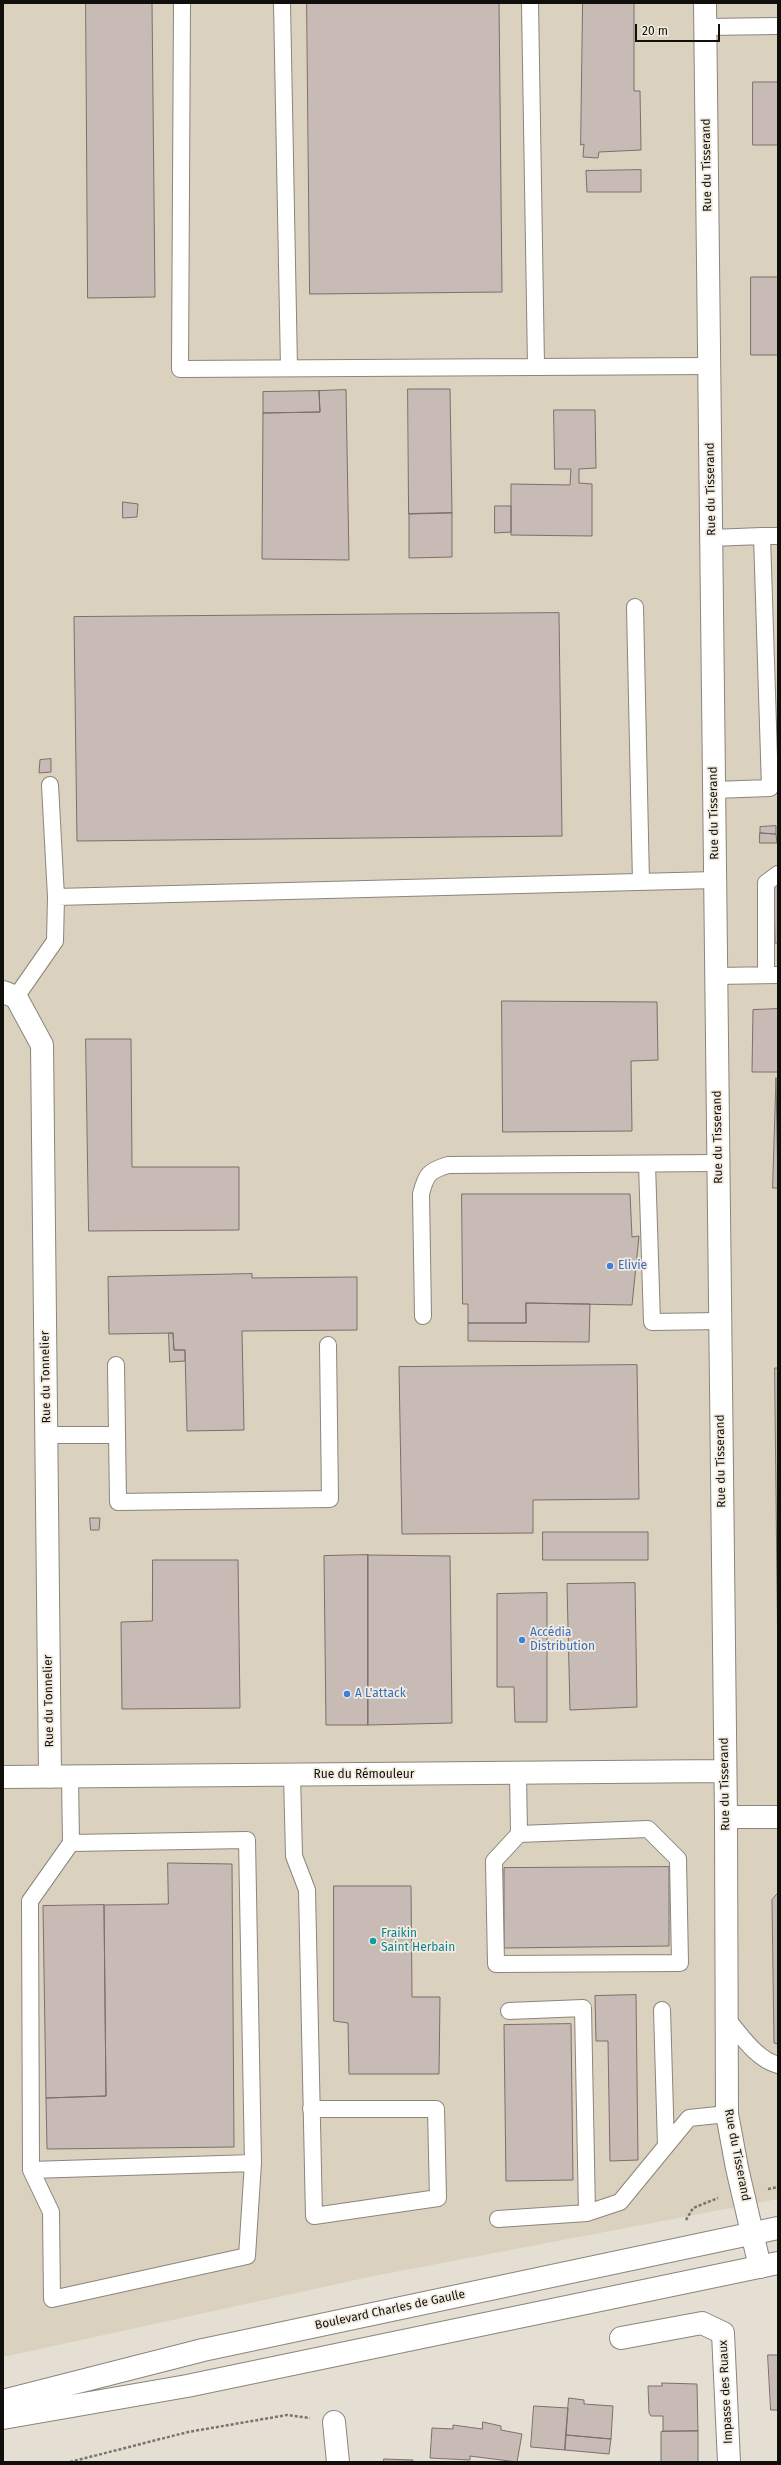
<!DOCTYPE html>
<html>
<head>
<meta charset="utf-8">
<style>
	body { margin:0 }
	#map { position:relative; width:781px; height:2465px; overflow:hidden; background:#e5dfd3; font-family:"Fira Sans",sans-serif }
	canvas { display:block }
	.frame { position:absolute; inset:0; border:4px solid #110f0b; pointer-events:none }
	.scale { position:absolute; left:635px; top:24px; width:85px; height:18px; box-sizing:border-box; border:2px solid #110f0b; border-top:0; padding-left:5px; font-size:12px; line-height:14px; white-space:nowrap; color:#110f0b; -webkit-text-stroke:3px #f2ece0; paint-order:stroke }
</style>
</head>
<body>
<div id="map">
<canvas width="781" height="2465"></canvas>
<div class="frame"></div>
<div class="scale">20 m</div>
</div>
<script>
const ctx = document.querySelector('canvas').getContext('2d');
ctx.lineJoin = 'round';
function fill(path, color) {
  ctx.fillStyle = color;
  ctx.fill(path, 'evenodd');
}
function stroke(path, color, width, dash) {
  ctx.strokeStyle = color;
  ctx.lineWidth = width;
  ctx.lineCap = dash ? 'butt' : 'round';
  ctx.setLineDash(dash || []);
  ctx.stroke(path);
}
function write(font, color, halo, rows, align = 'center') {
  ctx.font = font + ' "Fira Sans",sans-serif';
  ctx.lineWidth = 3.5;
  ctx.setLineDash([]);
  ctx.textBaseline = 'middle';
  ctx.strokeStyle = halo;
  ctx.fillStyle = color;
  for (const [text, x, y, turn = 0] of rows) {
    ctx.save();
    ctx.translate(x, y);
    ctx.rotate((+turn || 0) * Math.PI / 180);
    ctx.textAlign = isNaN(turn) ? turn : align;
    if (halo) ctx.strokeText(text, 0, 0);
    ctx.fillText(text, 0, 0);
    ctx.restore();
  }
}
fill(new Path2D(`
	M 3,3 L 778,3 L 778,2199 L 374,2276 L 3,2357 Z`), '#dbd1bf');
const building = new Path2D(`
	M 86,3 L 152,3 L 155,297 L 88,298 Z
	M 307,3 L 499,3 L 502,292 L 310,294 Z
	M 583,3 L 634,3 L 634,91 L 640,91 L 641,150 L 599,152 L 598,158 L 583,157 L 584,144 L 581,145 Z
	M 753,82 L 778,82 L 778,145 L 753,145 Z
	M 641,170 L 641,192 L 587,192 L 586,171 Z
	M 751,277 L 778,277 L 778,355 L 751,355 Z
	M 408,389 L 450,389 L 452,513 L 409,514 Z
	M 346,390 L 349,560 L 262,559 L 263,413 L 320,412 L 319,391 Z
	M 319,391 L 320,412 L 263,413 L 263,392 Z
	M 554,410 L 595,410 L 596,468 L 579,469 L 579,483 L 592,484 L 592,536 L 511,535 L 511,484 L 570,485 L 571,469 L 555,469 Z
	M 123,502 L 138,504 L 137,517 L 123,518 Z
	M 495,506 L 511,506 L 511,532 L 495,533 Z
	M 452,513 L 452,557 L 409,558 L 409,514 Z
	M 559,613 L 562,836 L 77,841 L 74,617 Z
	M 51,759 L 51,772 L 39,773 L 40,760 Z
	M 776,826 L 776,834 L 760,833 L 760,827 Z
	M 760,833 L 776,834 L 777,843 L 760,843 Z
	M 778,882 L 778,943 L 775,943 L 774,884 Z
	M 502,1001 L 657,1002 L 658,1060 L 631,1061 L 632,1131 L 503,1132 Z
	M 778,1009 L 778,1072 L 752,1072 L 753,1010 Z
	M 86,1039 L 131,1039 L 132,1167 L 239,1167 L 239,1230 L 89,1231 Z
	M 776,1078 L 778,1188 L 773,1188 Z
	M 462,1194 L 630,1194 L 632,1237 L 639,1236 L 632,1305 L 526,1303 L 526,1323 L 468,1323 L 468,1304 L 463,1304 Z
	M 252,1274 L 252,1278 L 357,1277 L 357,1330 L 242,1331 L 244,1430 L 187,1431 L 185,1350 L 174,1350 L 173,1333 L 109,1334 L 108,1277 Z
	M 526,1303 L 590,1304 L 589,1342 L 468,1341 L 468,1323 L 526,1323 Z
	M 169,1333 L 173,1333 L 174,1350 L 185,1350 L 185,1361 L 170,1362 Z
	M 637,1365 L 639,1499 L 533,1500 L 533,1533 L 402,1534 L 399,1367 Z
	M 775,1368 L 778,1368 L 778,1673 Z
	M 90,1518 L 100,1518 L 99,1530 L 91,1530 Z
	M 543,1532 L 648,1532 L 648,1560 L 543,1560 Z
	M 368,1555 L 368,1725 L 326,1725 L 324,1556 Z
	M 368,1555 L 450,1556 L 452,1723 L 368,1725 Z
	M 153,1560 L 238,1560 L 240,1708 L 122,1709 L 121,1622 L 152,1621 Z
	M 635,1583 L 637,1707 L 570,1710 L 567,1584 Z
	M 547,1593 L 547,1722 L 515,1722 L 514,1687 L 497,1687 L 497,1594 Z
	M 168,1863 L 232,1864 L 234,2147 L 47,2149 L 46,2098 L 106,2096 L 104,1905 L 168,1904 Z
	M 669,1867 L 669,1946 L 504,1948 L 504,1868 Z
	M 334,1886 L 411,1886 L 412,1997 L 440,1997 L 439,2074 L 349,2074 L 348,2023 L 334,2021 Z
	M 778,1893 L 778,2044 L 774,2043 L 772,1900 Z
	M 104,1905 L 106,2096 L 46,2098 L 43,1906 Z
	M 636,1995 L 638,2160 L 610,2161 L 608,2041 L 596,2041 L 595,1996 Z
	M 571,2024 L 573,2180 L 506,2181 L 504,2025 Z
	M 768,2355 L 778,2355 L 778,2410 L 771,2410 Z
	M 662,2383 L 697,2384 L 698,2431 L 663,2431 L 663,2416 L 651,2416 L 649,2413 L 648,2386 L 662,2386 Z
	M 569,2398 L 584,2400 L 584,2404 L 613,2406 L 611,2439 L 566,2435 Z
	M 534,2406 L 568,2408 L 565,2450 L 531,2447 Z
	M 483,2422 L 501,2426 L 501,2430 L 522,2434 L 517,2462 L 470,2456 L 470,2460 L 430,2458 L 432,2428 L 453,2429 L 453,2425 L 482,2429 Z
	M 698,2431 L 698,2462 L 661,2462 L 661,2432 Z
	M 566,2435 L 611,2439 L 609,2454 L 565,2450 Z
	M 384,2459 L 413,2460 L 413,2462 L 384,2462 Z`);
fill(building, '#c8bbb6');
stroke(building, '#7b706b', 1);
const lane = new Path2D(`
	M 182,3 L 180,369 L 709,366
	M 282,3 L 289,368
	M 530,3 L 536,366
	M 706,27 L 778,26
	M 762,536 L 778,536
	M 711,538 L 762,536 L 770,788 L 714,790
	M 635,607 L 641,882
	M 50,785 L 56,897 L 715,880
	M 766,975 L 766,883 L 778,874
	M 716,976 L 778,975
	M 16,997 L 55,941 L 56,897
	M 647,1164 L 652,1322 L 720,1321
	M 423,1316 L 421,1194 C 426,1175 428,1171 448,1165 L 718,1163
	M 116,1365 L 118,1502 L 330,1499 L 328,1345
	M 46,1435 L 117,1435
	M 518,1774 L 519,1834 L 648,1829 L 678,1859 L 680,1963 L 496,1964 L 494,1861 L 519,1834
	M 292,1775 L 294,1856 L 307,1890 L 314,2216 L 438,2198 L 436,2109 L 311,2109
	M 70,1777 L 71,1843 L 30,1901 L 31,2170 L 253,2163 L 247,1840 L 71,1843
	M 662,2010 L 666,2146
	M 509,2011 L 583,2008 L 587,2213
	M 727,2019 C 741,2035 756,2059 778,2065
	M 31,2170 L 51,2212 L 52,2299 L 247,2256 L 253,2163
	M 498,2219 L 587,2213 L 620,2202 L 689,2118 L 727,2114`);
const street = new Path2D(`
	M 705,3 L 726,1817 L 727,2114 L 737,2168 L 760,2267
	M 3,992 L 16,997 L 42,1045 L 50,1777
	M 3,1777 L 724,1771
	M 726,1817 L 778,1817
	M 621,2338 L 702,2323 L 723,2333 L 729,2462
	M 334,2422 L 338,2462`);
const secondary = new Path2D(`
	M 3,2401 L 203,2350 L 778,2228
	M 3,2418 L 187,2386 L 778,2263`);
stroke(lane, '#8b857b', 18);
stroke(street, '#8b857b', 24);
stroke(secondary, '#8b857b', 24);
stroke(new Path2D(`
	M 768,2189 L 778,2187
	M 686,2220 L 693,2208 L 718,2198
	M 70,2462 L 188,2432 L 287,2415 L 310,2418`), '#79756e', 2.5, [3, 2]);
stroke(lane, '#fff', 16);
stroke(street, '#fff', 22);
stroke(secondary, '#fff', 22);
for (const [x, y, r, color] of [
	[610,1266,4,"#3f7fe0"],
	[522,1640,4,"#3f7fe0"],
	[347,1694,4,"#3f7fe0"],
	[373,1941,4,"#0f9aa8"]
]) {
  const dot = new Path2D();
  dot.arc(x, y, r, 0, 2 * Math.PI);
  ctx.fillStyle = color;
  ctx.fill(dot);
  stroke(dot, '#f2ece0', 1.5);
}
write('12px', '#110f0b', '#f2ece0', [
	["Rue du Tisserand",707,165,-91],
	["Rue du Tisserand",711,489,-91],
	["Rue du Tisserand",714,813,-91],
	["Rue du Tisserand",718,1137,-91],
	["Rue du Tonnelier",46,1377,-91],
	["Rue du Tisserand",721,1461,-91],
	["Rue du Tonnelier",49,1701,-91],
	["Rue du Rémouleur",364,1775],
	["Rue du Tisserand",725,1784,-91],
	["Rue du Tisserand",737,2155,79],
	["Boulevard Charles de Gaulle",390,2310,-12],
	["Impasse des Ruaux",726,2392,-93]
]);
write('12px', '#366cbe', '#f2ece0', [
	["Elivie",618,1266],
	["Accédia",530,1633],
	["Distribution",530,1647],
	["A L'attack",355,1694]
], 'left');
write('12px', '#0d838f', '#f2ece0', [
	["Fraikin",381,1934],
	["Saint Herbain",381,1948]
], 'left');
</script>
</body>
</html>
